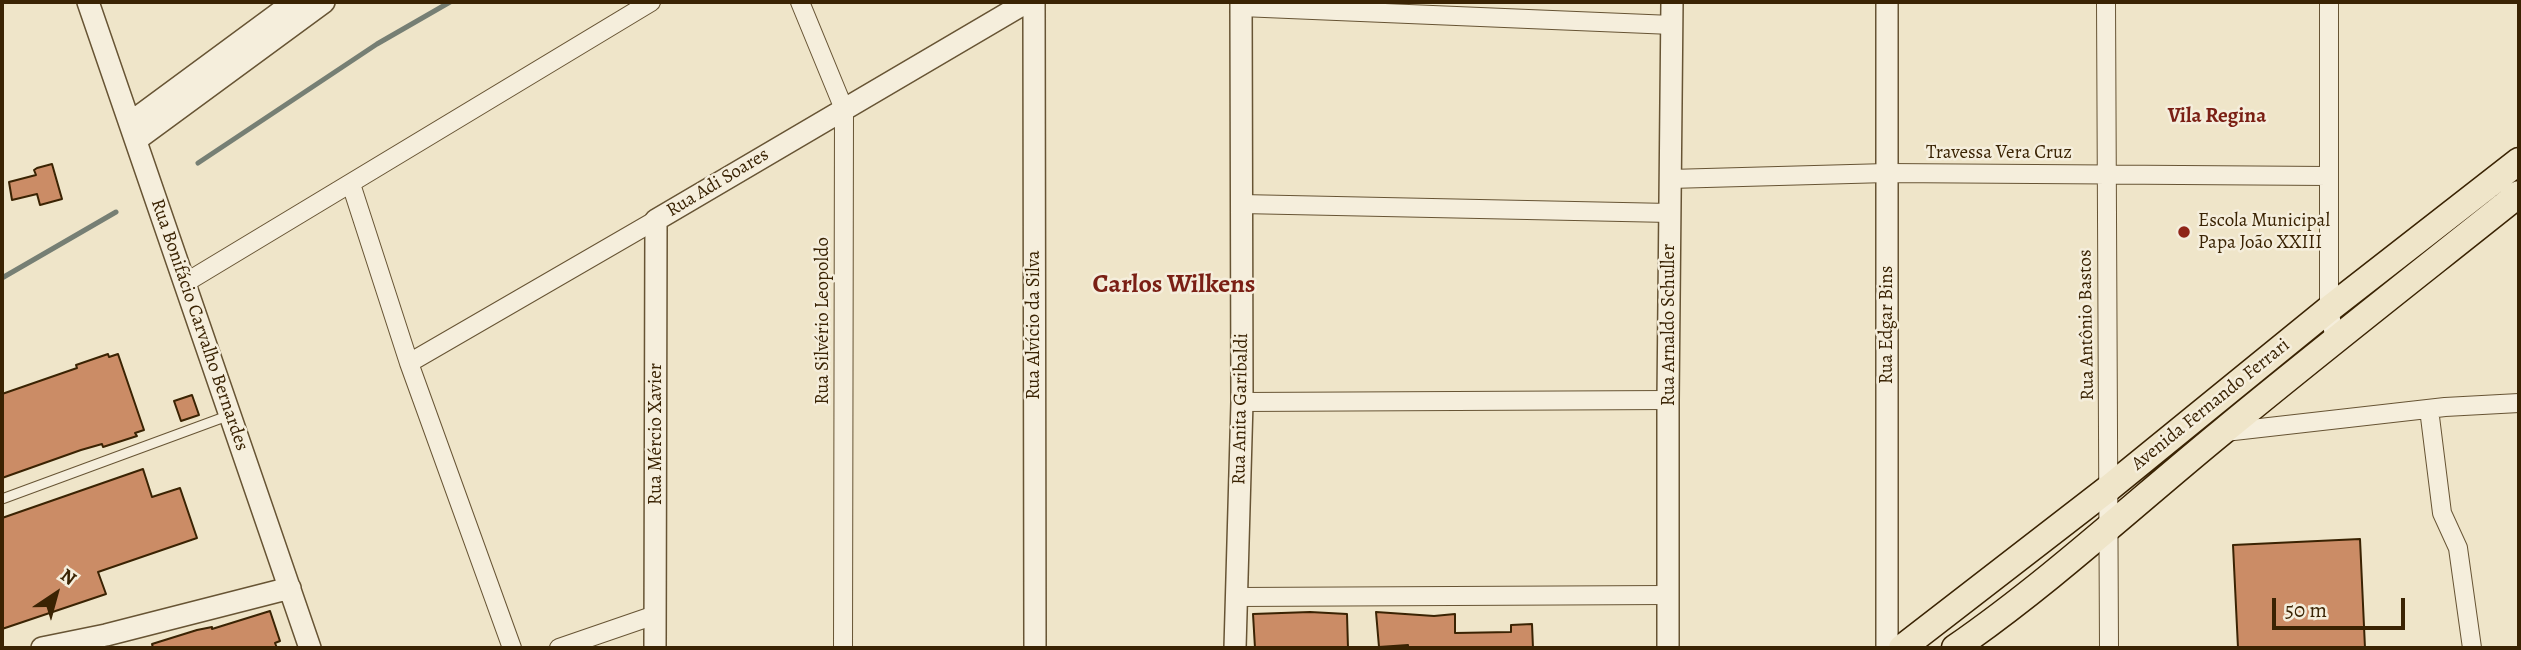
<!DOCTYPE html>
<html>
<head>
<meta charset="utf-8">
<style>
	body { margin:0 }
	#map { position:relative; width:2521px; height:650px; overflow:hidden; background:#efe5c9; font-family:Alegreya,serif }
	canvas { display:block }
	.frame { position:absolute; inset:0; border:4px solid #3a2303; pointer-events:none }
	.north { position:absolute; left:21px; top:559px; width:70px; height:70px; -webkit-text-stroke:5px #f5eedc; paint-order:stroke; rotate:36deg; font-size:19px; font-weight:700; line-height:28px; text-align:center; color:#3a2303 }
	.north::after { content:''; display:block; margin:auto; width:24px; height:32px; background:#3a2303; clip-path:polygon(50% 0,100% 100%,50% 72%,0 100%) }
	.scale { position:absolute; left:2272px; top:598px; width:133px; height:32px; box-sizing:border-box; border:4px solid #3a2303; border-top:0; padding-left:9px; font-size:21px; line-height:24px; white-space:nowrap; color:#3a2303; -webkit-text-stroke:5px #f5eedc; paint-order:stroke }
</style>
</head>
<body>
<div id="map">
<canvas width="2521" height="650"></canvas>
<div class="frame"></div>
<div class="north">N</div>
<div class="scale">50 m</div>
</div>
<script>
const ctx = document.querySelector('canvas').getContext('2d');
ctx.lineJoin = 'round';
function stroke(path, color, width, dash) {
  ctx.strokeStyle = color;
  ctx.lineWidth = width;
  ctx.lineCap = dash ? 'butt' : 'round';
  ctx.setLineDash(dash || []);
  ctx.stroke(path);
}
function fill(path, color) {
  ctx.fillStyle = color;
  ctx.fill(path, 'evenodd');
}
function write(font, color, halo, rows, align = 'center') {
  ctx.font = font + ' Alegreya,serif';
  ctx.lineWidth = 5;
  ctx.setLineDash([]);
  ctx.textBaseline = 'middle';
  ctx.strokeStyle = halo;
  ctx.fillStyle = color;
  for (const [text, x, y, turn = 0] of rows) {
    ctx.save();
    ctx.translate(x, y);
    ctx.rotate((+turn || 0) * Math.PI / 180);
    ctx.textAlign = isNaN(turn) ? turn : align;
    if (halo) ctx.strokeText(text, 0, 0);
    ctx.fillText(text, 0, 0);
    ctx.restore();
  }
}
stroke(new Path2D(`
	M 198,163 L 377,44 L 450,2
	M 2,278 L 116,212`), '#767f74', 5);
const building = new Path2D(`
	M 52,164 L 62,199 L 40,205 L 37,194 L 12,200 L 9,182 L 36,175 L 34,170 L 37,168 Z
	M 108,354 L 109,357 L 118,354 L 144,430 L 135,433 L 137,436 L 103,447 L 102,444 L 81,450 L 2,478 L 2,394 L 77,368 L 76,365 Z
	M 192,395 L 199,415 L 181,421 L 174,401 Z
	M 143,469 L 152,497 L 180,488 L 197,538 L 98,572 L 106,594 L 2,629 L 2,518 Z
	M 2360,539 L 2365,648 L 2238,648 L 2233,545 Z
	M 270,611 L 280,641 L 275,643 L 277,648 L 153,648 L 152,644 L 197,630 L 212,627 L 212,629 Z
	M 1310,612 L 1347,614 L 1348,648 L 1255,648 L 1253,614 Z
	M 1376,612 L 1434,616 L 1455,614 L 1455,633 L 1511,632 L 1511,625 L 1532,624 L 1533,648 L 1408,648 L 1408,645 L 1379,647 Z`);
fill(building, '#cb8c66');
stroke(building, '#3a2303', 2);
const service = new Path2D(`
	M 2,499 L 230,415`);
const minor = new Path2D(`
	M 800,2 L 844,109 L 843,648
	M 2106,2 L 2109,648
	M 2329,2 L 2329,309 L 2335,340
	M 1241,7 L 1672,25
	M 1670,179 L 1887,173 L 2328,176
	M 351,184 L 409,363 L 512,648
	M 1241,204 L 1670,213
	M 185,283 L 651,2
	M 409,363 L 656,220
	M 1242,402 L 1668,400
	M 2429,409 L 2442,513 L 2458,548 L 2472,648
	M 2225,432 L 2445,407 L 2519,403
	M 1237,597 L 1667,595
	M 559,648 L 655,615`);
const tertiary = new Path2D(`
	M 88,2 L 310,648
	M 1034,2 L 1035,648
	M 1887,2 L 1887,648
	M 130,123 L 294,2
	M 136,140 L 324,2
	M 42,648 L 106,635 L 290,588
	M 655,648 L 656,220 L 1027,2
	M 1235,648 L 1242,402 L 1241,2
	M 1668,648 L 1668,400 L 1672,2`);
const primary = new Path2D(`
	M 1902,648 L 2109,488 L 2329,309 L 2519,161
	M 1955,648 C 2049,583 2134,504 2222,432 C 2320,351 2420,273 2519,194`);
stroke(service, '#675434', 11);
stroke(minor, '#675434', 20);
stroke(tertiary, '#675434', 24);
stroke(primary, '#3a2303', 29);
stroke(service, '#f5eedc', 9);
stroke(minor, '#f5eedc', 18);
stroke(tertiary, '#f5eedc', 21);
stroke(primary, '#efe5c9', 26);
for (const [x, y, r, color] of [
	[2184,232,7,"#8f2418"]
]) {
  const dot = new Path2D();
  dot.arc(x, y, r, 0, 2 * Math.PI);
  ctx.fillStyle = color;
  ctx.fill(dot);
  stroke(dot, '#f5eedc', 2.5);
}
write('19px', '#3a2303', '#f5eedc', [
	["Travessa Vera Cruz",1999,153],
	["Rua Adi Soares",718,183,-31],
	["Rua Silvério Leopoldo",823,321,-90],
	["Rua Bonifácio Carvalho Bernardes",199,325,71],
	["Rua Alvício da Silva",1034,325,-90],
	["Rua Arnaldo Schuller",1669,325,-90],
	["Rua Edgar Bins",1887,325,-90],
	["Rua Antônio Bastos",2087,325,-91],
	["Avenida Fernando Ferrari",2211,405,-39],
	["Rua Anita Garibaldi",1241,409,-89],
	["Rua Mércio Xavier",656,434,-90]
]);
write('19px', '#3a2303', '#f5eedc', [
	["Escola Municipal",2198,221],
	["Papa João XXIII",2198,243]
], 'left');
write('bold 21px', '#7a1f14', '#f5eedc', [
	["Vila Regina",2217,117]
]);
write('bold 26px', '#7a1f14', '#f5eedc', [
	["Carlos Wilkens",1174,286]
]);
</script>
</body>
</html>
